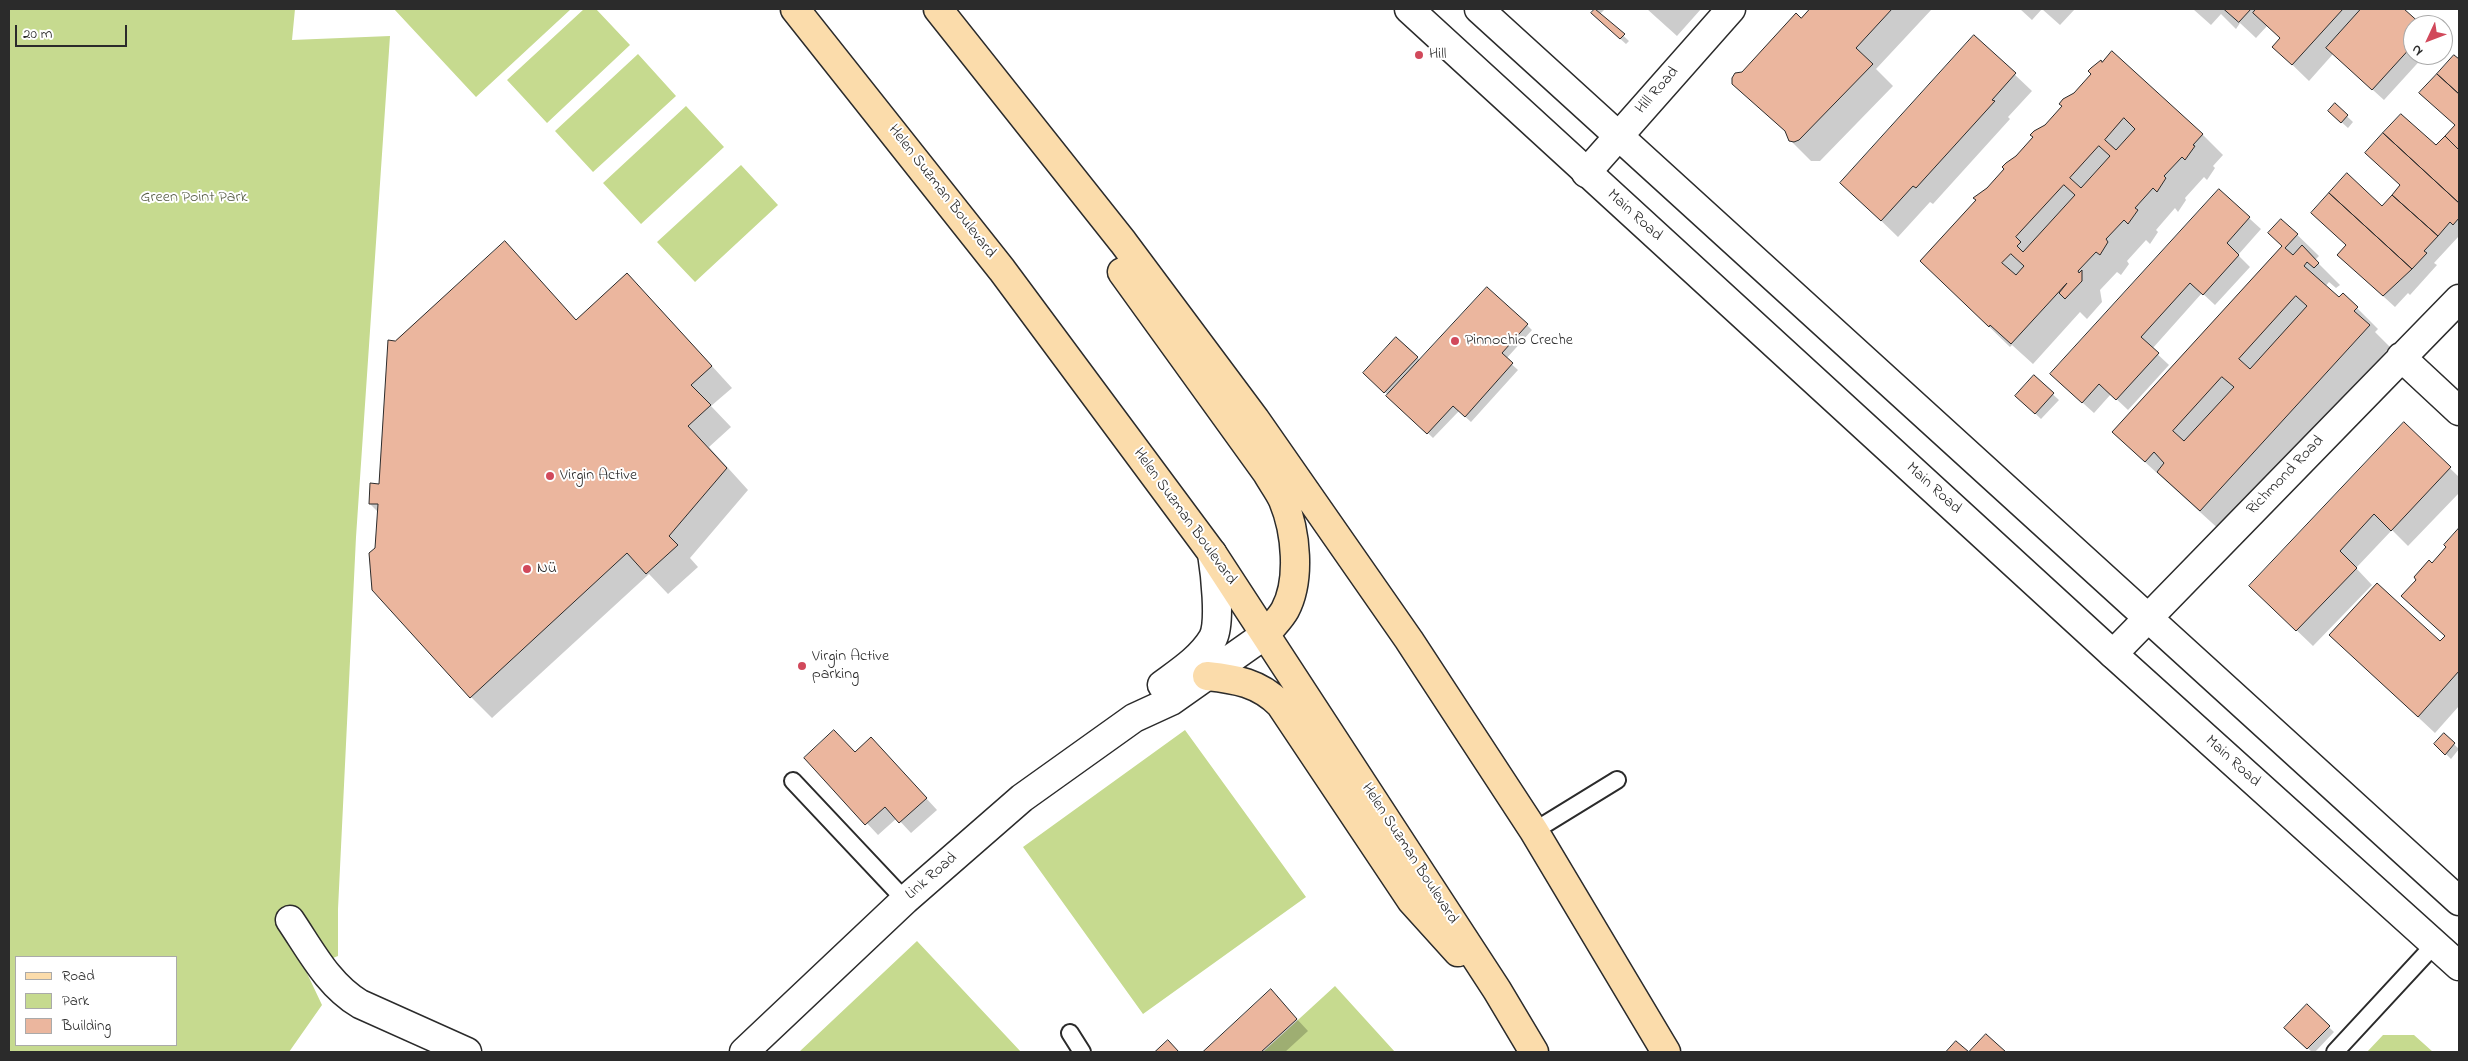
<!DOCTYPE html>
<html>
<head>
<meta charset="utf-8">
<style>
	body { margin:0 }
	#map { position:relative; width:2468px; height:1061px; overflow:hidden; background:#fff; font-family:"Indie Flower",sans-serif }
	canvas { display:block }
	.frame { position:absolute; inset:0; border:10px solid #2b2b2b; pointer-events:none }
	.legend { position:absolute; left:15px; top:956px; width:162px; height:90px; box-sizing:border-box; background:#fff; border:1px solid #aaa; margin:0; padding:6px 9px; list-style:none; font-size:15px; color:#2b2b2b }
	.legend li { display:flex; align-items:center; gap:10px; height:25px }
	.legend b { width:25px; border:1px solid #aaa }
	.north { position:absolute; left:2403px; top:15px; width:50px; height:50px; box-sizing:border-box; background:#fff; border:1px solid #aaa; border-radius:50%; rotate:227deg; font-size:14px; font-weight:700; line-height:20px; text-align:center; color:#2b2b2b }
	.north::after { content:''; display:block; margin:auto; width:18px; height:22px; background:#d1495b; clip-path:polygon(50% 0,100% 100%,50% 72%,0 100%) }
	.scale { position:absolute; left:15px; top:25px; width:112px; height:22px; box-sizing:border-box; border:2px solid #2b2b2b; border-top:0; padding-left:6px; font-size:15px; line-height:18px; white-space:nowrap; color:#2b2b2b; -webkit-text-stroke:4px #fff; paint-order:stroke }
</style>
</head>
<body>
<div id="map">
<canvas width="2468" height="1061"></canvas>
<div class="frame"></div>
<ul class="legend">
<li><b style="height:6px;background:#fbdcab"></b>Road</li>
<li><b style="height:14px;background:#c6da8f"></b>Park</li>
<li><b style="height:14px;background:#ebb69e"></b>Building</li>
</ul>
<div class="north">N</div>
<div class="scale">20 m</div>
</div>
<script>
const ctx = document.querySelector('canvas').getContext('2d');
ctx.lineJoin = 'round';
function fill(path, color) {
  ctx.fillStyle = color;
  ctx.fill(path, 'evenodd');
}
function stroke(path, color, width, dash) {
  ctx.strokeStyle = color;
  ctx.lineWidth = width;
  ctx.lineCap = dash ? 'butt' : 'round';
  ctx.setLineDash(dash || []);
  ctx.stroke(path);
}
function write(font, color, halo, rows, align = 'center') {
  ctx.font = font + ' "Indie Flower",sans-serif';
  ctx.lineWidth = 4;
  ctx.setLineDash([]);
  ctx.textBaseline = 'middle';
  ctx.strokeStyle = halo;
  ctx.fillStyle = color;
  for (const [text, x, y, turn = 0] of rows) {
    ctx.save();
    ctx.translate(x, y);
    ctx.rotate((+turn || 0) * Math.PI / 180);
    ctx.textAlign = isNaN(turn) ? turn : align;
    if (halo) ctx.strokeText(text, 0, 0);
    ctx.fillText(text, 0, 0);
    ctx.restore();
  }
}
fill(new Path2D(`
	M 9,9 L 295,9 L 292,40 L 390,36 L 356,537 L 338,909 L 338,956 L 305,969 L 322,1005 L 289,1052 L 9,1052 ZM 16,957 L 176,957 L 176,1045 L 16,1045 Z
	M 394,9 L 571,9 L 476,97 Z
	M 584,9 L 596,9 L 630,45 L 547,123 L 507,80 Z
	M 638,54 L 676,96 L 593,172 L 555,131 Z
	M 686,106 L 724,147 L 641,224 L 603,183 Z
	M 741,165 L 778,205 L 695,282 L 657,242 Z
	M 1185,730 L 1306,897 L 1143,1014 L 1023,847 Z
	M 917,941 L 1021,1052 L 799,1052 Z
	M 1335,986 L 1395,1052 L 1263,1052 Z
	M 2383,1035 L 2414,1035 L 2433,1052 L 2367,1052 Z`), '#c6da8f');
fill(new Path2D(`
	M 1594,9 L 1605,9 L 1600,14 L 1629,41 L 1626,44 L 1598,19 Z
	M 1647,9 L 1701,9 L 1677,36 Z
	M 1811,9 L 1932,9 L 1876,69 L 1893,86 L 1820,161 L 1811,161 L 1790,140 L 1787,133 L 1733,83 Z
	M 2020,9 L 2075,9 L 2060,25 L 2042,9 L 2032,20 Z
	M 2193,9 L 2403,9 L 2420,25 L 2413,25 L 2413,55 L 2425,55 L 2384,100 L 2333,54 L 2309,81 L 2274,47 L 2286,41 L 2267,26 L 2256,38 L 2240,23 L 2236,29 L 2221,14 L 2211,25 Z
	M 1974,36 L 2032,91 L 2008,117 L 2010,119 L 1933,204 L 1930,202 L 1898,237 L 1842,183 Z
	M 2454,57 L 2459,61 L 2459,236 L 2434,263 L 2437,265 L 2410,295 L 2408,293 L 2395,307 L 2350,266 L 2382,207 L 2456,126 Z
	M 2061,104 L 2202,134 L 2223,155 L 2213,166 L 2215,168 L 2207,180 L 2204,177 L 2185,198 L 2186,200 L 2178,212 L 2175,208 L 2156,230 L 2158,232 L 2150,244 L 2146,240 L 2127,261 L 2129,264 L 2121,275 L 2117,272 L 2100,290 L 2102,302 L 2087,319 L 2080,312 L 2033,364 L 2012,345 L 2010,347 L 1943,282 L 1988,189 L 2063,106 Z
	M 2335,105 L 2353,122 L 2348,128 L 2329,111 Z
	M 2219,191 L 2261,229 L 2238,255 L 2250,267 L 2215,305 L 2202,293 L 2152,349 L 2169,365 L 2128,410 L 2111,394 L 2094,413 L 2063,385 Z
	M 2282,220 L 2319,256 L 2315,260 L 2340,285 L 2336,288 L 2329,282 L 2325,287 L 2339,299 L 2357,308 L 2378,329 L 2375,332 L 2390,347 L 2222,532 L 2135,453 L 2283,246 Z
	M 505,243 L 577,321 L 648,296 L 732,388 L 711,406 L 731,427 L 709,447 L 748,490 L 690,558 L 698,567 L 668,594 L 649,574 L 492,718 L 471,697 L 376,548 L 378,512 L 370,504 L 380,485 L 396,342 Z
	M 1527,325 L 1532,330 L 1506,359 L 1518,370 L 1471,422 L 1459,411 L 1433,438 L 1365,373 L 1397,339 L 1421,361 Z
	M 2034,377 L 2059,400 L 2041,419 L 2016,395 Z
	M 2404,424 L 2459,477 L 2459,493 L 2408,546 L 2392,530 L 2356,568 L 2372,585 L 2313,646 L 2267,602 Z
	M 2459,530 L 2459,706 L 2435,733 L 2347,651 L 2440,643 L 2446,637 L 2419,612 L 2432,565 L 2448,547 L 2446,545 Z
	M 2444,735 L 2459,749 L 2451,759 L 2436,744 Z
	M 882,750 L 937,810 L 911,833 L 897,818 L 878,835 L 806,758 Z
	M 1271,991 L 1308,1031 L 1285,1052 L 1205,1052 Z
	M 2307,1006 L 2334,1032 L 2315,1052 L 2312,1052 L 2291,1033 Z`), '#0003');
const building = new Path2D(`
	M 1595,9 L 1625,34 L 1620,39 L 1591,13 Z
	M 1810,9 L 1892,9 L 1856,48 L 1873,64 L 1799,140 L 1794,142 L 1789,141 L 1785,131 L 1732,84 L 1732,78 L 1735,73 L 1742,72 L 1796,13 L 1801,18 Z
	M 2224,9 L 2251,9 L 2239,22 Z
	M 2256,9 L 2343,9 L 2292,65 L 2272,47 L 2280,38 L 2253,13 Z
	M 2361,9 L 2404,9 L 2422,25 L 2413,25 L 2413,45 L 2372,90 L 2326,48 Z
	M 1974,35 L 2016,73 L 1992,100 L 1995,101 L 1916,188 L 1913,186 L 1881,221 L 1840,183 Z
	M 2112,51 L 2203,134 L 2193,145 L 2195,146 L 2185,160 L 2182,157 L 2164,176 L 2166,178 L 2157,192 L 2153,188 L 2135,208 L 2138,210 L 2128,224 L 2124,220 L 2106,239 L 2108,242 L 2100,255 L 2096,252 L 2078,271 L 2079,273 L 2082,270 L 2082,281 L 2065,299 L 2059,293 L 2067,283 L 2011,344 L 1990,325 L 1989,327 L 1920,261 L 1976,200 L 1973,198 L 1987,188 L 2004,169 L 2002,167 L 2006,163 L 2016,156 L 2033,137 L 2030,135 L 2034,131 L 2045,125 L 2062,106 L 2059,104 L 2063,99 L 2074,93 L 2091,74 L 2088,71 L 2091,68 L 2101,60 L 2102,62 ZM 2124,118 L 2135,129 L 2116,150 L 2105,140 ZM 2099,146 L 2110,156 L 2081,188 L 2070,178 ZM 2064,185 L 2075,195 L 2023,252 L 2017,246 L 2021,242 L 2016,237 ZM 2011,254 L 2024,266 L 2016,275 L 2002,263 Z
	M 2454,55 L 2459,59 L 2459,94 L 2437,74 Z
	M 2437,74 L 2459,94 L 2459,150 L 2445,136 L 2455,125 L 2419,93 Z
	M 2335,103 L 2348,115 L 2341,123 L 2328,111 Z
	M 2401,114 L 2436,145 L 2445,136 L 2459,150 L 2459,203 L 2383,133 Z
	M 2383,133 L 2459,203 L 2459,218 L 2453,225 L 2450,222 L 2438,236 L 2392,195 L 2400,185 L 2365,153 Z
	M 2347,173 L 2382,206 L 2392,195 L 2438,236 L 2424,251 L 2427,253 L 2412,269 L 2329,193 Z
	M 2219,189 L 2250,217 L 2227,243 L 2239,255 L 2203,295 L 2190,283 L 2141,337 L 2159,353 L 2116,400 L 2099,384 L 2082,403 L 2050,374 Z
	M 2329,193 L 2412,269 L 2383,296 L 2337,255 L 2346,245 L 2311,213 Z
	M 2281,219 L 2298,234 L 2285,248 L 2293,255 L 2302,245 L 2319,263 L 2314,268 L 2307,262 L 2304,266 L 2339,297 L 2343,293 L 2358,307 L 2354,311 L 2370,325 L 2200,511 L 2157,472 L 2164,463 L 2154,452 L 2145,462 L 2112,432 L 2282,246 L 2268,233 ZM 2296,296 L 2307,306 L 2250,369 L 2239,359 ZM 2222,377 L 2234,387 L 2184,441 L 2173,431 Z
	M 505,241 L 576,320 L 627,273 L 712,366 L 691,385 L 711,405 L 688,426 L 727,468 L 669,536 L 678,545 L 646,574 L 627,553 L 470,698 L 372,590 L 369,553 L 375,548 L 378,504 L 369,504 L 370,483 L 379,484 L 388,340 L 395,341 Z
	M 1487,287 L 1528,324 L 1502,353 L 1513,363 L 1465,417 L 1453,406 L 1427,434 L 1386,396 Z
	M 1396,337 L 1418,357 L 1384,393 L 1363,373 Z
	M 2034,375 L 2054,393 L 2035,414 L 2015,396 Z
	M 2404,422 L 2451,467 L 2391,531 L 2374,514 L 2340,551 L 2357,568 L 2296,631 L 2249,586 Z
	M 2459,528 L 2459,671 L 2418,717 L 2329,635 L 2377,583 L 2440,641 L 2445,636 L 2401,596 L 2416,580 L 2414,577 L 2429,560 L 2432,563 L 2446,547 L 2444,545 Z
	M 834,730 L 855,752 L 871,737 L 927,798 L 899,823 L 885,807 L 865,825 L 804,758 Z
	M 2444,733 L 2455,743 L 2445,755 L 2434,744 Z
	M 1271,989 L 1297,1019 L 1261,1052 L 1203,1052 Z
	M 2307,1004 L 2330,1026 L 2307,1049 L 2284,1028 Z
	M 1986,1034 L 2006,1052 L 1969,1052 Z
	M 1168,1040 L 1179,1052 L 1155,1052 Z
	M 1956,1041 L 1969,1052 L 1946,1052 Z`);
fill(building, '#ebb69e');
stroke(building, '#2b2b2b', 1);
const service = new Path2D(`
	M 793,781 L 905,900
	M 1534,831 L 1617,780
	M 1070,1033 L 1082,1052
	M 2335,1052 L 2435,944`);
const minor = new Path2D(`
	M 1586,173 L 1731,9
	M 2401,357 L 2459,411
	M 2113,654 L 2459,299
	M 1162,685 C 1181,671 1201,658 1213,638 C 1221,622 1215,572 1212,553
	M 290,920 C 311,951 328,985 360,1004 L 467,1052
	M 744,1052 L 905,900 L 1022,798 L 1134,718 L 1171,701 L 1266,634`);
const secondary = new Path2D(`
	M 1409,9 L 2113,654 L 2459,966
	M 1479,9 L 2459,901`);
const primary = new Path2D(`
	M 795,9 L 1002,270 L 1212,553 L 1497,990 L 1534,1052
	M 938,9 L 1123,242 L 1255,419 L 1409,640 L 1534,831 L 1666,1052
	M 1122,272 L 1267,473 C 1272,482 1279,491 1283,500 C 1296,531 1301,580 1285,610 C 1280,619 1272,626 1266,634
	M 1207,676 C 1236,679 1259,683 1280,704 L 1411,900 L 1458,952`);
stroke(service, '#2b2b2b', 20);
stroke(minor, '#2b2b2b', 31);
stroke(secondary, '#2b2b2b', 31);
stroke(primary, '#2b2b2b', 31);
stroke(service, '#fff', 16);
stroke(minor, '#fff', 28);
stroke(secondary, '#fff', 28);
stroke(primary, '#fbdcab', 28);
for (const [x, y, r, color] of [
	[1419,55,5,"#d1495b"],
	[1455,341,5,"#d1495b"],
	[550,476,5,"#d1495b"],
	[527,569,5,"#d1495b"],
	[802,666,5,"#d1495b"]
]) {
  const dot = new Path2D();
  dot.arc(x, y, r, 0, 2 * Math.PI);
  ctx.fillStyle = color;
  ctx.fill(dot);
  stroke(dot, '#fff', 2);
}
write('16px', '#2b2b2b', '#fff', [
	["Hill",1429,55],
	["Pinnochio Creche",1465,341],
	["Virgin Active",560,476],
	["Nü",537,569],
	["Virgin Active",812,657],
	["parking",812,675]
], 'left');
write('16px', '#2b2b2b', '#fff', [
	["Hill Road",1658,91,-49],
	["Helen Suzman Boulevard",941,192,52],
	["Main Road",1634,216,42],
	["Richmond Road",2286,476,-46],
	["Main Road",1933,489,42],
	["Helen Suzman Boulevard",1184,517,54],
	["Main Road",2232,762,42],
	["Helen Suzman Boulevard",1409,854,57],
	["Link Road",932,877,-41]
]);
write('16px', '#5a6049', '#fff', [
	["Green Point Park",194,198]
]);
</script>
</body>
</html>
